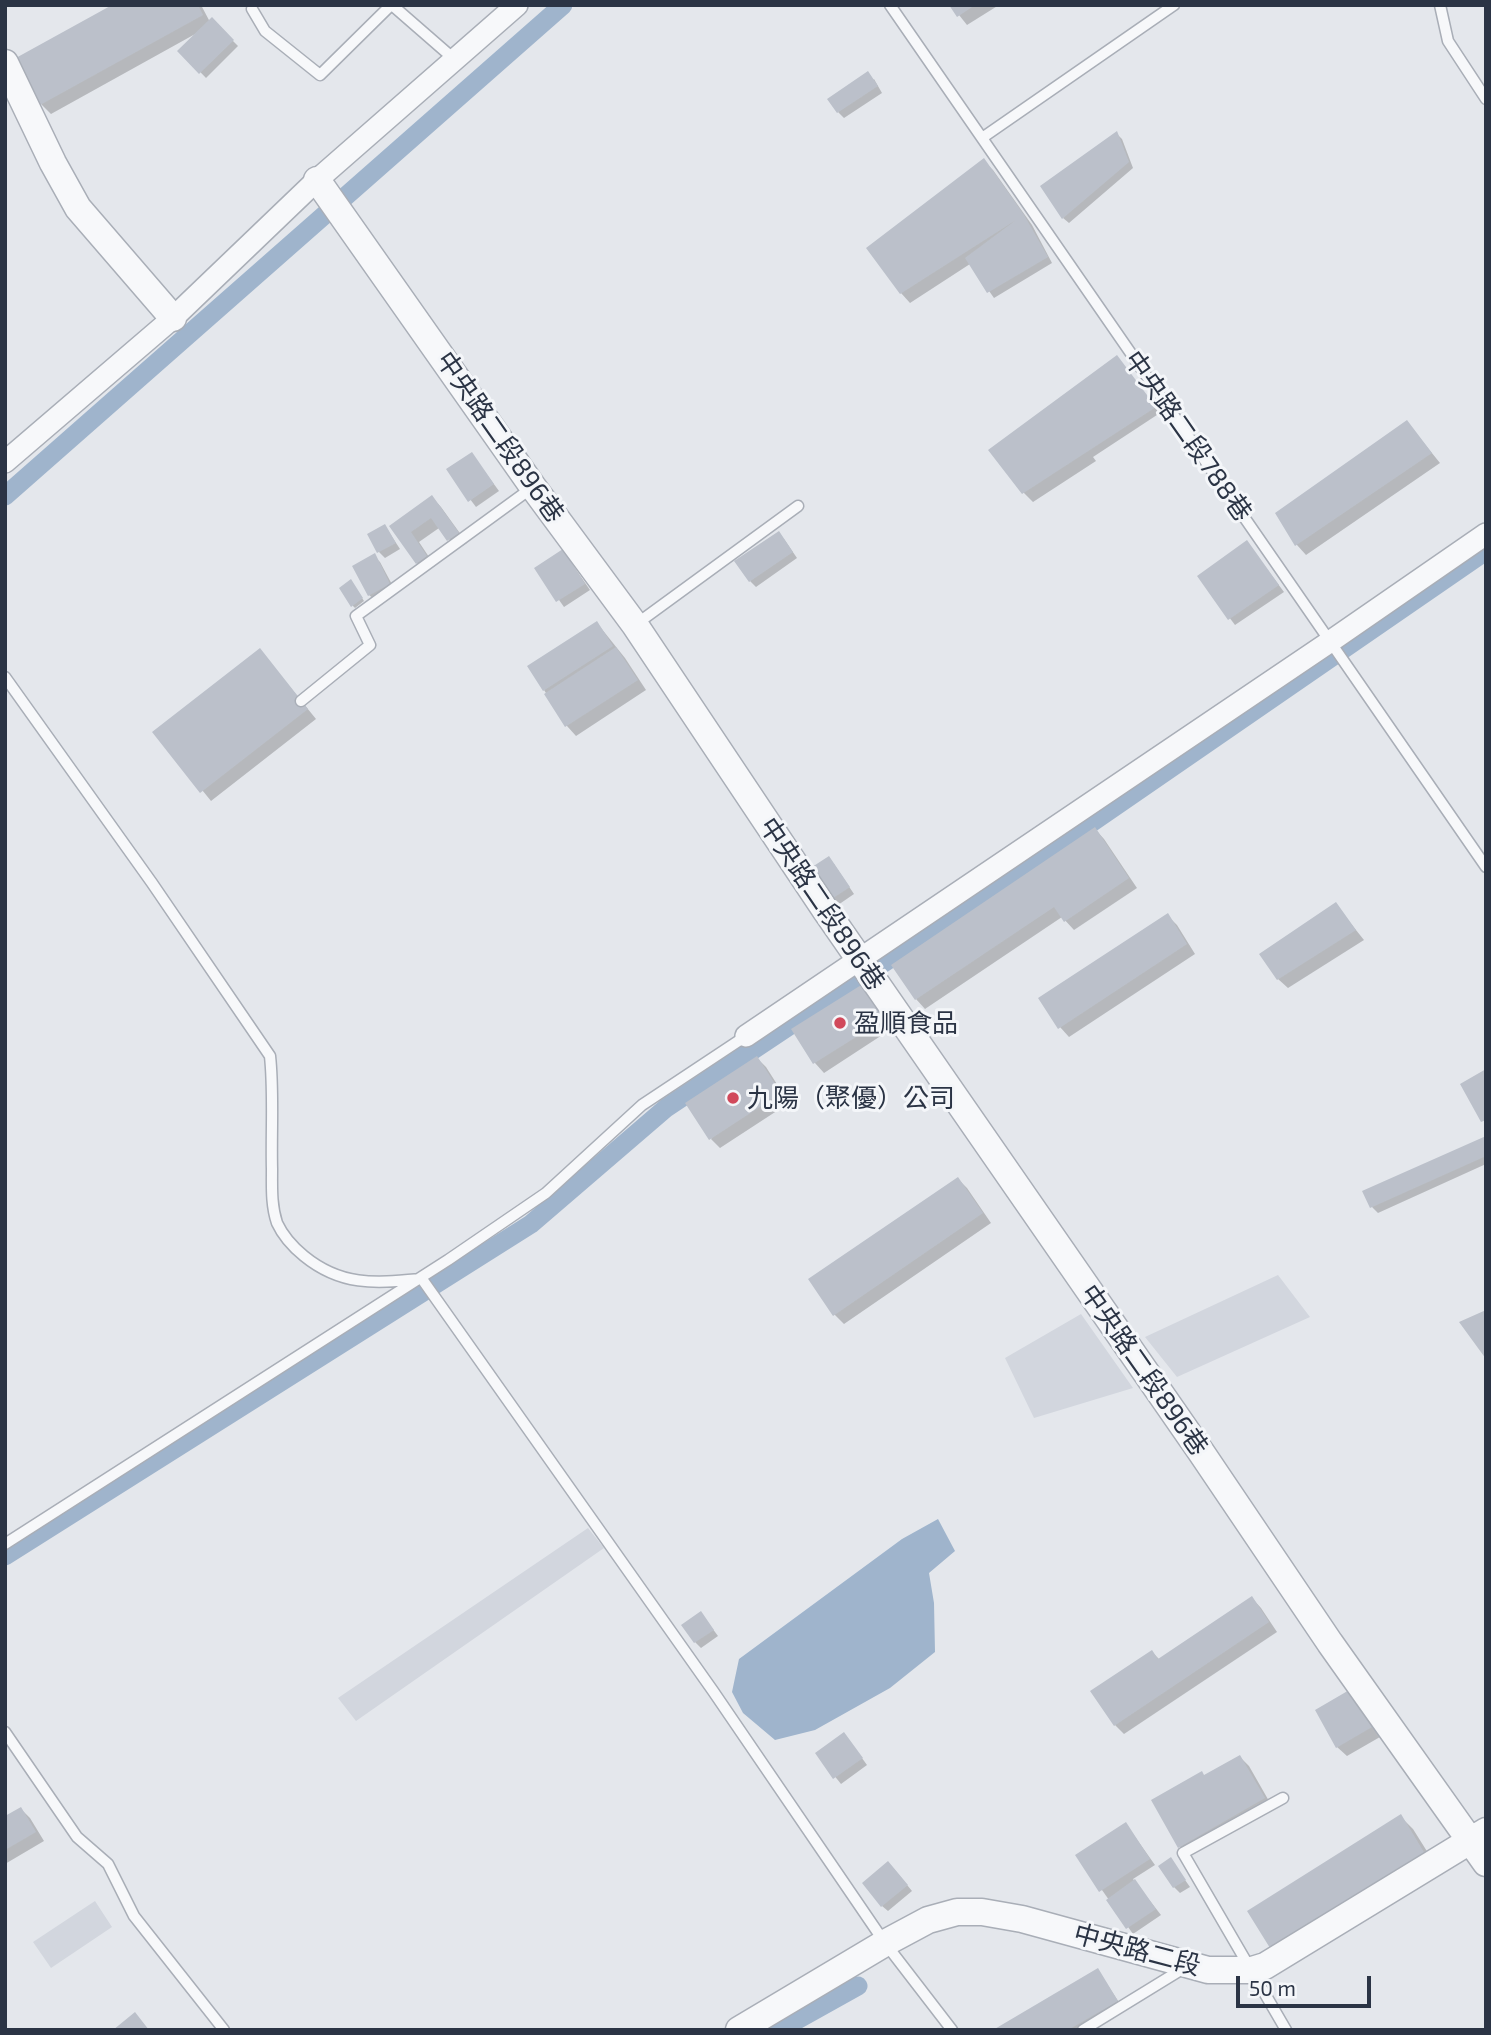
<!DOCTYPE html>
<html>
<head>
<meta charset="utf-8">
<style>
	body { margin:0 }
	#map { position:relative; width:1491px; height:2035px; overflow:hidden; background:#e4e7ec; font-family:"Exo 2",sans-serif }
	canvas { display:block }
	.frame { position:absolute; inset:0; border:7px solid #2b3445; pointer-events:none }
	.scale { position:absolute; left:1236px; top:1976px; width:135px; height:32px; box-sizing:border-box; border:4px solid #2b3445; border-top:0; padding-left:9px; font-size:21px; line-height:24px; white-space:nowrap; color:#2b3445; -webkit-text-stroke:5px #f4f6f9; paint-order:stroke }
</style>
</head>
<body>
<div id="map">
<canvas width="1491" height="2035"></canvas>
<div class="frame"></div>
<div class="scale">50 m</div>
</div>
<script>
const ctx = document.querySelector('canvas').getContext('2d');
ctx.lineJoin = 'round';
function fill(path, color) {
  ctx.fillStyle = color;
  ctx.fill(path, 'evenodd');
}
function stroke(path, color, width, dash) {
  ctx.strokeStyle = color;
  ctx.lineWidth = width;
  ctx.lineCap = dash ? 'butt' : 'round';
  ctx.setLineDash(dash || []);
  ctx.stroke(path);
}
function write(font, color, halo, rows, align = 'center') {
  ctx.font = font + ' "Exo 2","Noto Sans TC",sans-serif';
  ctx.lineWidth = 6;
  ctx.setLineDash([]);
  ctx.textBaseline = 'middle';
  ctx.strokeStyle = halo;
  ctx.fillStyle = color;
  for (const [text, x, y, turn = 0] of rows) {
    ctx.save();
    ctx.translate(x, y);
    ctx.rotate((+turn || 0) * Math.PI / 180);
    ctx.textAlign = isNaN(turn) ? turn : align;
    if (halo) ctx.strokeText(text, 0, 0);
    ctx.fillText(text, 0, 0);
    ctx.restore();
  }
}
fill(new Path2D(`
	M 1278,1275 L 1310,1317 L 1177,1377 L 1145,1337 Z
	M 1081,1314 L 1133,1388 L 1034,1418 L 1005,1358 Z
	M 588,1528 L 604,1548 L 356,1721 L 338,1698 Z
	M 95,1901 L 112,1927 L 51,1968 L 33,1942 Z`), '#d2d6de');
fill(new Path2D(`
	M 938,1519 L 955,1551 L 929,1573 L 934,1603 L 935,1652 L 890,1688 L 815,1730 L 775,1740 L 743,1713 L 732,1692 L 739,1659 L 902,1539 Z`), '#9fb4cc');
fill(new Path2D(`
	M 116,5 L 201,5 L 210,22 L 212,20 L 238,46 L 206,78 L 180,51 L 197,33 L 51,114 L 41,104 L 17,60 Z
	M 951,5 L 999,5 L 967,25 Z
	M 874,79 L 882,93 L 844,118 L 838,112 Z
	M 1116,133 L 1122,139 L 1133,168 L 1069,223 L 1063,218 Z
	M 984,161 L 993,170 L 1032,225 L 1052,263 L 994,298 L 970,264 L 910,303 L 901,293 Z
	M 1117,357 L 1160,413 L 1093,457 L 1096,461 L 1033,502 L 1023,492 Z
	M 1407,422 L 1440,463 L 1306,555 L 1297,545 L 1277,514 Z
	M 472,454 L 499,491 L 476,507 L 448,470 Z
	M 432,497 L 441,507 L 467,543 L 458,549 L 439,528 L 419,542 L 435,566 L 426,572 L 417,563 L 391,526 Z
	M 385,526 L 400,549 L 385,558 L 379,552 Z
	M 784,539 L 797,558 L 756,587 L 750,581 Z
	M 1247,542 L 1284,592 L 1235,625 L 1199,577 Z
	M 563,551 L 590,590 L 564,607 L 537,569 Z
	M 374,556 L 380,562 L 395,590 L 375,600 L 369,595 Z
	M 353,584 L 364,601 L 355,608 L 353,606 Z
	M 597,623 L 625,658 L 646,690 L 576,736 L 567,726 L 544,690 Z
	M 260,650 L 316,719 L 211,801 L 155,732 Z
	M 1095,829 L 1104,839 L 1137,888 L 1074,930 L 1062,917 L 925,1009 L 916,999 Z
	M 834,864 L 854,894 L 838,905 L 832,899 Z
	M 1336,905 L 1364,940 L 1288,988 L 1278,979 L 1262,954 Z
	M 1167,915 L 1177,925 L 1195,954 L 1069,1037 L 1060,1027 Z
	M 875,993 L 896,1026 L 824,1073 L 815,1063 L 794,1030 Z
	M 757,1058 L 766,1067 L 789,1103 L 720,1148 L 711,1139 Z
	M 1486,1138 L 1486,1164 L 1378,1213 L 1372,1207 L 1364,1192 Z
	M 958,1179 L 967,1188 L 991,1223 L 844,1324 L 834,1314 Z
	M 1252,1598 L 1261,1608 L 1277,1632 L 1124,1734 L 1115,1725 L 1152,1652 L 1160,1660 Z
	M 701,1613 L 718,1636 L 701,1648 L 695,1642 Z
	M 1360,1701 L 1380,1737 L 1347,1756 L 1337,1747 Z
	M 849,1740 L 867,1765 L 841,1784 L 817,1754 Z
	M 1240,1757 L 1249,1766 L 1273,1808 L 1239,1827 L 1231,1819 L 1233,1825 L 1186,1853 L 1180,1847 L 1205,1777 Z
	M 21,1809 L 30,1818 L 44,1841 L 5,1864 L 5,1818 Z
	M 1400,1816 L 1413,1829 L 1440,1872 L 1281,1957 Z
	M 1126,1824 L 1155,1865 L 1133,1879 L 1161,1915 L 1133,1934 L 1078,1856 Z
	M 1171,1860 L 1190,1887 L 1180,1893 L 1174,1887 Z
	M 894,1869 L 912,1891 L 888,1911 L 882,1906 Z
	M 1098,1970 L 1122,2007 L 1083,2030 L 996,2030 Z`), '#0003');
stroke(new Path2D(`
	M 5,496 L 563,5
	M 5,1556 L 531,1224 L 666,1108 L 1017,874 L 1486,551
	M 779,2030 L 858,1986`), '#9fb4cc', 19);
fill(new Path2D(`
	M 112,5 L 198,5 L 203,15 L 40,105 L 14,59 Z
	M 949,5 L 975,5 L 957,17 Z
	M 212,17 L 234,40 L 199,74 L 177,51 Z
	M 868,71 L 878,86 L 837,113 L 827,99 Z
	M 1117,131 L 1129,162 L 1062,219 L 1040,186 Z
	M 984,158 L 1024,215 L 1048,257 L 987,293 L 965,258 L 1016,220 L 900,294 L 866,248 Z
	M 1117,355 L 1156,407 L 1022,494 L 988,450 Z
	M 1407,420 L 1432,453 L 1295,546 L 1275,513 Z
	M 472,452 L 494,484 L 468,502 L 446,469 Z
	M 432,495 L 459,533 L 447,541 L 431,518 L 411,532 L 427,556 L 416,564 L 389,526 Z
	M 385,524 L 396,543 L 377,553 L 367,534 Z
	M 779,531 L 793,552 L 749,582 L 734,561 Z
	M 1247,540 L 1279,585 L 1228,620 L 1197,576 Z
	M 563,549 L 585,584 L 556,602 L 534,568 Z
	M 375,553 L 390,584 L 368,596 L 352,566 Z
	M 351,579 L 363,598 L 351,607 L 339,588 Z
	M 597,621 L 613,646 L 543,691 L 527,666 Z
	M 616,647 L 638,680 L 565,727 L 544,694 Z
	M 260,648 L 308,709 L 200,793 L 152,732 Z
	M 1095,827 L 1129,878 L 1064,922 L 1054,907 L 915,1000 L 891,965 Z
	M 829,856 L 850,887 L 830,900 L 809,869 Z
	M 1336,902 L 1356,930 L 1277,980 L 1259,954 Z
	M 1168,913 L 1187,944 L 1058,1029 L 1038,998 Z
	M 866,982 L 888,1017 L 813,1064 L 791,1029 Z
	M 757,1056 L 781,1093 L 709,1140 L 685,1103 Z
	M 1486,1069 L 1486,1120 L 1481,1122 L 1460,1084 Z
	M 1486,1136 L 1486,1156 L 1370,1208 L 1362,1191 Z
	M 958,1177 L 983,1213 L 833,1316 L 808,1279 Z
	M 1486,1310 L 1486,1359 L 1459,1322 Z
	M 1252,1596 L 1269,1622 L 1114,1726 L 1090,1691 L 1152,1650 L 1158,1659 Z
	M 701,1611 L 714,1630 L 694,1643 L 681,1625 Z
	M 1351,1689 L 1372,1727 L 1336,1748 L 1315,1710 Z
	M 844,1732 L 863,1758 L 833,1779 L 815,1753 Z
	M 1240,1755 L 1265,1798 L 1178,1848 L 1151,1800 L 1202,1771 L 1204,1775 Z
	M 21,1807 L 36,1832 L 5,1850 L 5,1816 Z
	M 1401,1814 L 1428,1859 L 1358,1903 L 1354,1896 L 1270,1948 L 1247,1911 Z
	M 1126,1822 L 1150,1859 L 1099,1892 L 1075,1855 Z
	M 1171,1857 L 1186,1880 L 1173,1888 L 1158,1866 Z
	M 888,1861 L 908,1885 L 881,1907 L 862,1883 Z
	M 1135,1879 L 1156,1909 L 1126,1929 L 1106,1900 Z
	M 1098,1968 L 1118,2001 L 1068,2030 L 993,2030 Z
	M 135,2012 L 149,2030 L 113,2030 Z`), '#bbc0ca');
const service = new Path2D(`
	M 392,5 L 454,59
	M 890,5 L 1486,867
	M 1440,5 L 1448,41 L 1486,99
	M 252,9 L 265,31 L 320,75 L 391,5
	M 982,138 L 1174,5
	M 635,625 L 798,506
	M 5,677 L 152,883 L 270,1056 C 274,1093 271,1131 272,1169 C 272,1187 271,1205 277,1223 C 283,1236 293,1247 304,1256 C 342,1287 376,1283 422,1279 L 713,1691 L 885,1943 L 952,2030
	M 301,701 L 370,645 L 356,616 L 533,487
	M 5,1544 L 448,1260 L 546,1193 L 642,1105 L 746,1036
	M 5,1732 L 77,1837 L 108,1864 L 134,1916 L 224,2030
	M 1283,1798 L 1183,1853 L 1286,2030
	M 1083,2030 L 1184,1968`);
const minor = new Path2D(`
	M 5,462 L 173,318 L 317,180 L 517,5
	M 746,1036 L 1331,641 L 1486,534`);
const tertiary = new Path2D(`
	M 5,63 L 53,163 L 78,208 L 173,318
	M 317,180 L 533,487 L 635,625 L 826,911 L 1201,1452 L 1330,1643 L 1486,1863
	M 739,2030 L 885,1943 L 928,1920 L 957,1912 L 982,1912 L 1022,1919 L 1208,1970 L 1252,1970 L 1265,1966 L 1486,1831`);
stroke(service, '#a9aeb7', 13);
stroke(minor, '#a9aeb7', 24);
stroke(tertiary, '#a9aeb7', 29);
stroke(service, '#f7f8fa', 10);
stroke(minor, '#f7f8fa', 21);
stroke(tertiary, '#f7f8fa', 26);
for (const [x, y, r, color] of [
	[840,1023,7,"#d1495b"],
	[733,1098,7,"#d1495b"]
]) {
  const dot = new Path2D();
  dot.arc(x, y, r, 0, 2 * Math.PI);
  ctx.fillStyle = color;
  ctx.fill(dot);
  stroke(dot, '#f4f6f9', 2.5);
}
write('26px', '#2b3445', '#f4f6f9', [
	["中央路二段788巷",1188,436,55],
	["中央路二段896巷",500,437,55],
	["中央路二段896巷",822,904,56],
	["中央路二段896巷",1144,1370,55],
	["中央路二段",1137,1950,15]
]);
write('26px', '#2b3445', '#f4f6f9', [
	["盈順食品",854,1023],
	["九陽（聚優）公司",747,1098]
], 'left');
</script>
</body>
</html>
